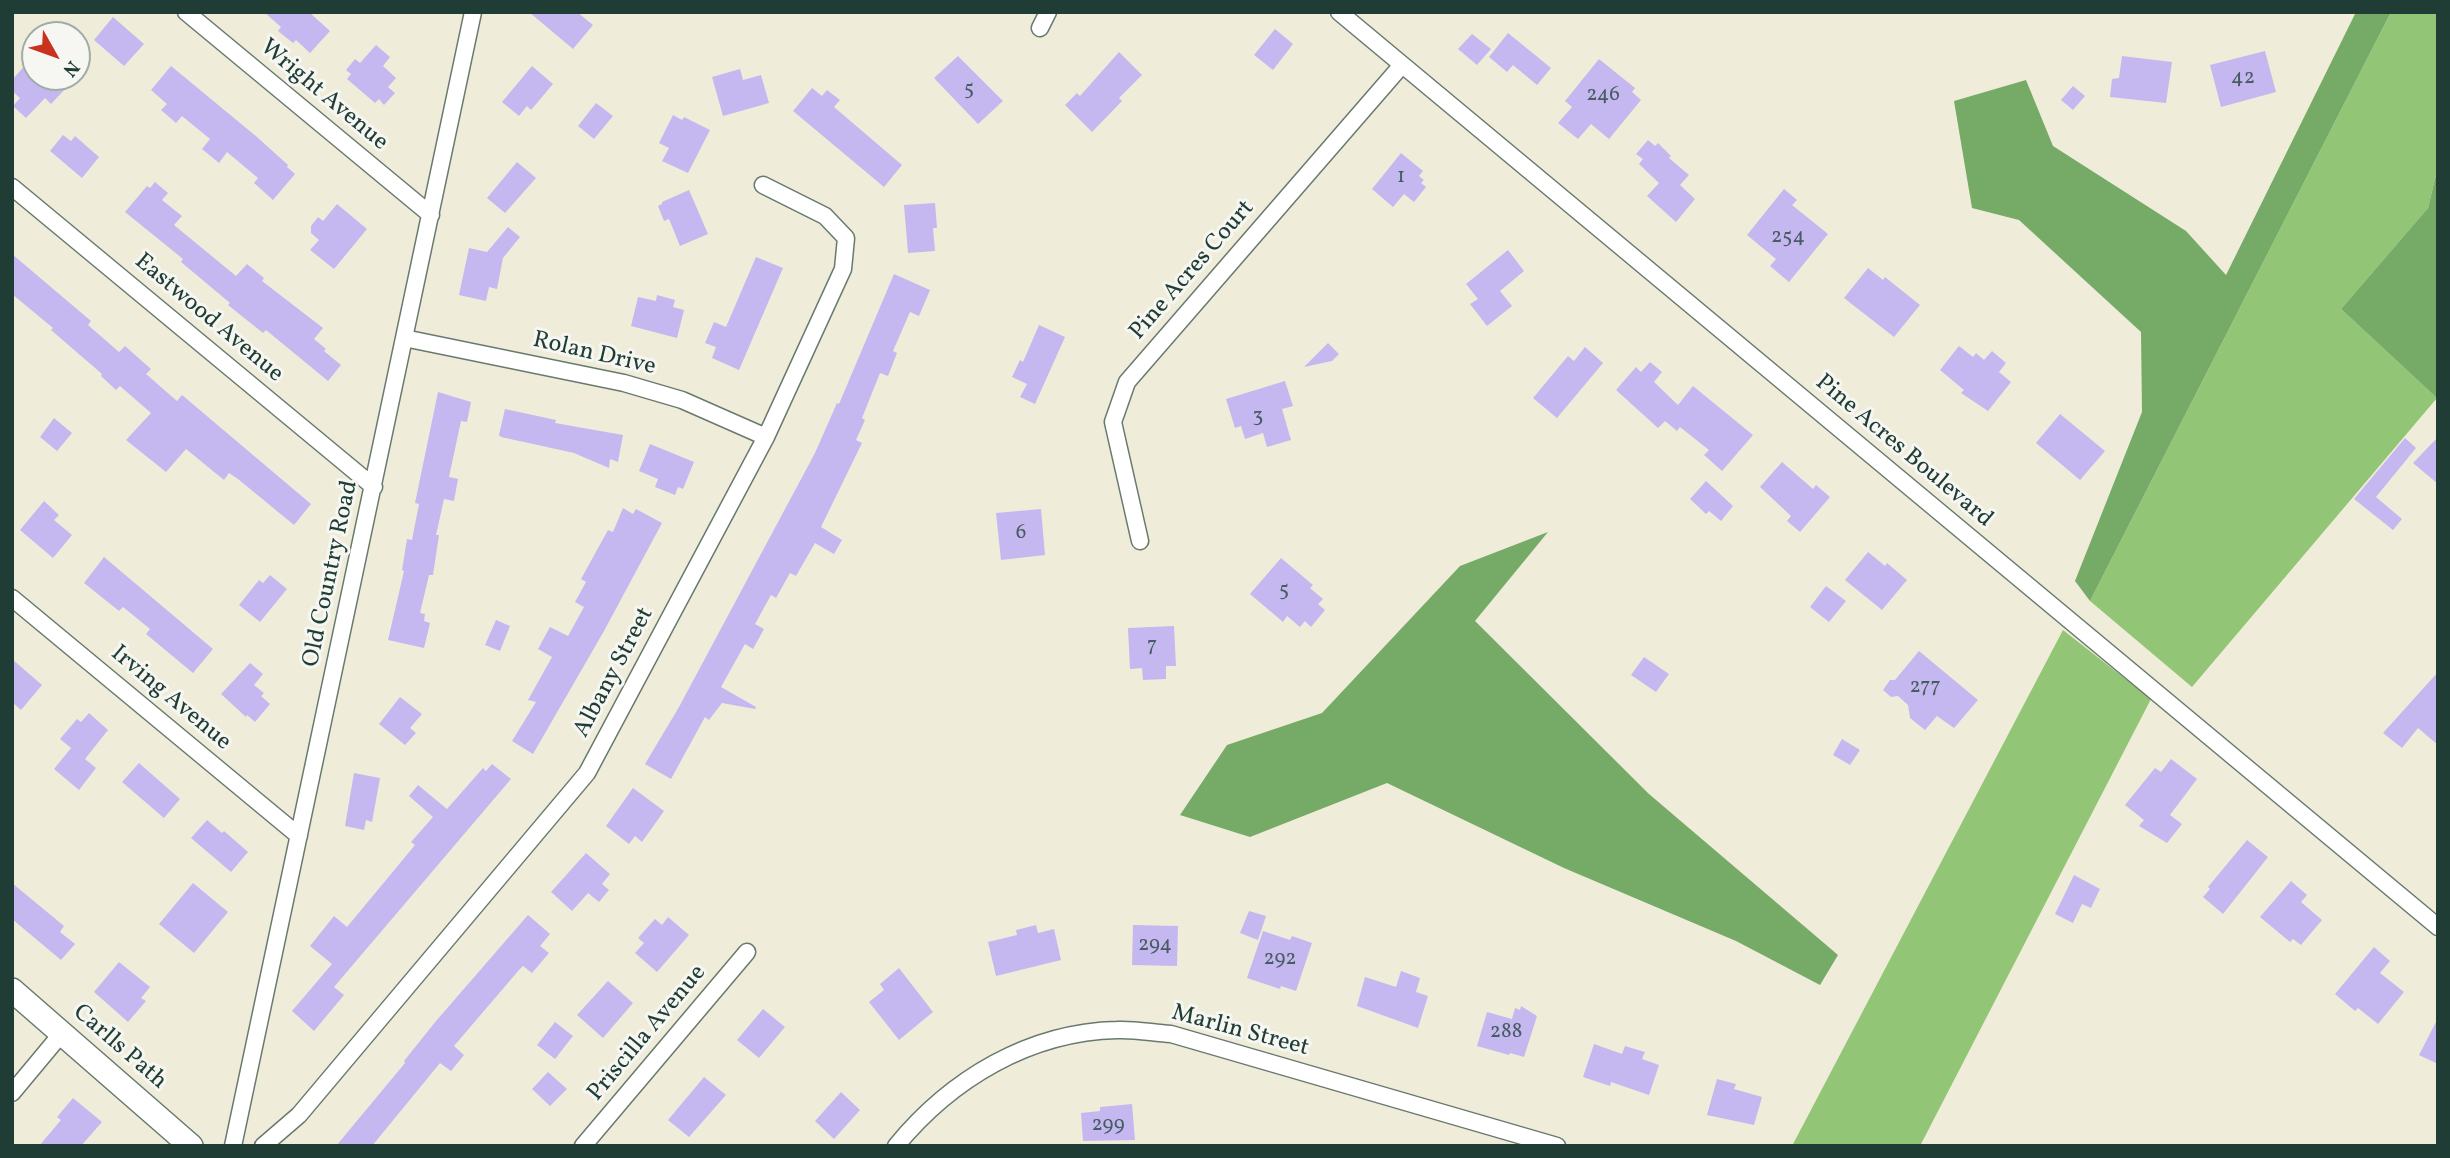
<!DOCTYPE html>
<html>
<head>
<meta charset="utf-8">
<style>
	body { margin:0 }
	#map { position:relative; width:2450px; height:1158px; overflow:hidden; background:#f0ecda; font-family:Vollkorn,serif }
	canvas { display:block }
	.frame { position:absolute; inset:0; border:14px solid #1f3d34; pointer-events:none }
	.north { position:absolute; left:21px; top:21px; width:70px; height:70px; box-sizing:border-box; background:#f6f6f2; border:2px solid #a0aca6; border-radius:50%; rotate:130deg; font-size:19px; font-weight:700; line-height:28px; text-align:center; color:#1f3d34 }
	.north::after { content:''; display:block; margin:auto; width:24px; height:32px; background:#c8321e; clip-path:polygon(50% 0,100% 100%,50% 72%,0 100%) }
</style>
</head>
<body>
<div id="map">
<canvas width="2450" height="1158"></canvas>
<div class="frame"></div>
<div class="north">N</div>
</div>
<script>
const ctx = document.querySelector('canvas').getContext('2d');
ctx.lineJoin = 'round';
function fill(path, color) {
  ctx.fillStyle = color;
  ctx.fill(path, 'evenodd');
}
function stroke(path, color, width, dash) {
  ctx.strokeStyle = color;
  ctx.lineWidth = width;
  ctx.lineCap = dash ? 'butt' : 'round';
  ctx.setLineDash(dash || []);
  ctx.stroke(path);
}
function write(font, color, halo, rows, align = 'center') {
  ctx.font = font + ' Vollkorn,serif';
  ctx.lineWidth = 6;
  ctx.setLineDash([]);
  ctx.textBaseline = 'middle';
  ctx.strokeStyle = halo;
  ctx.fillStyle = color;
  for (const [text, x, y, turn = 0] of rows) {
    ctx.save();
    ctx.translate(x, y);
    ctx.rotate((+turn || 0) * Math.PI / 180);
    ctx.textAlign = isNaN(turn) ? turn : align;
    if (halo) ctx.strokeText(text, 0, 0);
    ctx.fillText(text, 0, 0);
    ctx.restore();
  }
}
fill(new Path2D(`
	M 2391,12 L 2438,12 L 2438,167 L 2428,208 L 2341,309 L 2437,398 L 2192,687 L 2090,601 Z
	M 2063,630 L 2151,699 L 1920,1146 L 1792,1146 Z`), '#93c576');
fill(new Path2D(`
	M 2356,12 L 2391,12 L 2090,601 L 2075,581 L 2142,412 L 2141,332 L 2019,220 L 1972,208 L 1954,101 L 2026,80 L 2053,146 L 2186,231 L 2226,275 Z
	M 2438,167 L 2438,399 L 2341,309 L 2428,208 Z
	M 1548,532 L 1475,621 L 1649,794 L 1838,955 L 1820,985 L 1736,941 L 1564,868 L 1387,783 L 1250,837 L 1180,815 L 1227,745 L 1322,713 L 1460,566 Z`), '#76aa67');
fill(new Path2D(`
	M 264,12 L 309,12 L 330,31 L 310,53 L 296,40 L 293,43 L 278,31 L 281,27 Z
	M 529,12 L 577,12 L 593,25 L 573,49 Z
	M 113,17 L 144,44 L 124,66 L 94,40 Z
	M 1275,29 L 1293,44 L 1273,70 L 1254,55 Z
	M 1508,33 L 1551,68 L 1537,85 L 1513,65 L 1507,72 L 1489,57 Z
	M 1472,34 L 1491,49 L 1477,65 L 1458,49 Z
	M 376,45 L 390,57 L 383,66 L 396,78 L 388,87 L 395,93 L 384,105 L 379,99 L 375,103 L 347,79 L 351,74 L 346,70 L 355,59 L 360,63 Z
	M 2265,51 L 2276,92 L 2221,107 L 2210,65 Z
	M 1119,52 L 1142,75 L 1119,98 L 1122,101 L 1092,132 L 1065,105 L 1077,93 L 1080,96 Z
	M 958,56 L 1003,101 L 978,124 L 934,78 Z
	M 2122,56 L 2172,62 L 2166,103 L 2110,97 L 2112,79 L 2119,78 Z
	M 1599,59 L 1635,88 L 1632,92 L 1641,100 L 1609,139 L 1591,124 L 1578,139 L 1558,123 L 1572,107 L 1565,101 Z
	M 27,63 L 35,70 L 35,77 L 56,77 L 67,87 L 51,104 L 45,98 L 26,118 L 13,106 L 20,98 L 12,91 L 12,80 Z
	M 171,66 L 257,137 L 288,165 L 287,167 L 295,174 L 273,200 L 254,183 L 258,178 L 227,152 L 219,163 L 202,149 L 210,139 L 182,116 L 176,123 L 161,110 L 167,104 L 151,90 Z
	M 532,66 L 553,84 L 531,110 L 527,106 L 519,116 L 502,102 Z
	M 740,69 L 743,80 L 761,75 L 769,103 L 723,116 L 712,77 Z
	M 2073,86 L 2085,96 L 2073,110 L 2061,100 Z
	M 812,88 L 822,96 L 827,90 L 840,100 L 834,107 L 902,165 L 884,187 L 793,111 Z
	M 596,103 L 613,116 L 594,139 L 578,126 Z
	M 673,115 L 682,120 L 684,117 L 710,130 L 688,173 L 662,161 L 669,148 L 659,143 Z
	M 63,135 L 71,141 L 75,136 L 99,157 L 82,178 L 50,151 Z
	M 1648,140 L 1655,146 L 1658,143 L 1671,156 L 1669,158 L 1689,175 L 1680,185 L 1695,199 L 1676,222 L 1647,196 L 1659,183 L 1639,164 L 1643,159 L 1636,154 Z
	M 1401,153 L 1423,171 L 1419,176 L 1424,180 L 1421,183 L 1426,187 L 1414,202 L 1404,194 L 1393,207 L 1372,189 Z
	M 517,162 L 536,178 L 505,213 L 487,198 Z
	M 155,182 L 168,193 L 162,200 L 182,216 L 174,225 L 236,276 L 247,264 L 264,278 L 262,281 L 323,328 L 314,339 L 326,349 L 324,351 L 341,365 L 328,381 L 266,330 L 263,333 L 228,305 L 230,303 L 181,262 L 183,259 L 125,212 L 147,186 L 150,188 Z
	M 1784,189 L 1797,200 L 1792,205 L 1828,234 L 1789,282 L 1770,266 L 1776,259 L 1747,235 Z
	M 689,190 L 708,234 L 680,246 L 669,219 L 664,221 L 658,206 L 662,204 L 662,202 Z
	M 935,203 L 937,228 L 933,228 L 935,251 L 908,253 L 904,205 Z
	M 337,204 L 367,229 L 334,269 L 310,250 L 319,240 L 311,233 L 311,226 L 318,217 L 323,221 Z
	M 508,227 L 520,237 L 503,258 L 497,289 L 489,287 L 486,301 L 459,295 L 469,248 L 487,252 Z
	M 1508,250 L 1524,271 L 1500,291 L 1512,306 L 1487,326 L 1470,304 L 1478,299 L 1466,284 Z
	M 12,254 L 91,321 L 88,325 L 119,352 L 125,346 L 151,369 L 146,374 L 177,401 L 182,395 L 311,504 L 294,525 L 238,479 L 229,473 L 224,480 L 186,449 L 166,472 L 126,440 L 151,413 L 120,386 L 116,390 L 101,376 L 102,374 L 51,330 L 53,328 L 12,294 Z
	M 756,257 L 783,268 L 739,370 L 712,358 L 716,347 L 705,343 L 714,322 L 726,327 Z
	M 1868,268 L 1883,280 L 1885,277 L 1920,305 L 1894,337 L 1844,298 Z
	M 894,274 L 930,290 L 919,316 L 910,312 L 893,351 L 897,353 L 888,376 L 880,373 L 862,418 L 865,420 L 856,440 L 862,443 L 821,527 L 842,540 L 834,554 L 815,543 L 796,576 L 790,573 L 776,598 L 771,595 L 755,624 L 764,629 L 753,649 L 745,644 L 721,687 L 756,707 L 755,709 L 722,703 L 709,720 L 705,717 L 671,779 L 645,764 L 679,707 L 815,453 L 837,403 L 839,404 Z
	M 657,295 L 675,300 L 673,307 L 684,310 L 677,338 L 631,326 L 638,297 L 656,301 Z
	M 1039,325 L 1065,337 L 1035,404 L 1020,397 L 1027,384 L 1012,377 L 1020,360 L 1023,362 Z
	M 1328,343 L 1339,354 L 1332,361 L 1304,367 Z
	M 1959,346 L 1973,357 L 1976,353 L 1984,360 L 1992,351 L 2006,363 L 1999,372 L 2011,382 L 1988,411 L 1961,393 L 1964,390 L 1940,370 Z
	M 1585,347 L 1603,363 L 1557,418 L 1533,398 L 1568,356 L 1574,361 Z
	M 1650,362 L 1662,372 L 1654,382 L 1678,405 L 1693,386 L 1753,435 L 1722,471 L 1704,455 L 1709,450 L 1680,427 L 1677,431 L 1665,421 L 1658,428 L 1616,390 L 1636,367 L 1641,372 Z
	M 1285,381 L 1293,406 L 1282,409 L 1291,440 L 1267,447 L 1263,433 L 1245,439 L 1241,426 L 1235,428 L 1226,399 Z
	M 438,392 L 471,402 L 467,422 L 461,421 L 449,477 L 458,479 L 454,501 L 444,499 L 436,535 L 439,535 L 433,575 L 429,575 L 420,613 L 425,614 L 424,621 L 430,623 L 424,648 L 388,640 L 404,571 L 402,570 L 407,539 L 412,540 L 419,504 L 415,503 Z
	M 505,409 L 556,420 L 555,423 L 623,435 L 618,462 L 610,459 L 609,468 L 574,453 L 501,437 L 499,435 Z
	M 2060,414 L 2105,451 L 2080,480 L 2036,443 Z
	M 54,418 L 72,433 L 57,451 L 40,437 Z
	M 2438,437 L 2438,484 L 2413,463 Z
	M 2405,438 L 2416,448 L 2376,497 L 2402,519 L 2393,530 L 2354,499 Z
	M 650,444 L 694,462 L 683,489 L 678,487 L 675,495 L 655,487 L 658,479 L 639,471 Z
	M 1782,462 L 1813,489 L 1816,485 L 1830,497 L 1800,532 L 1787,521 L 1791,516 L 1760,487 Z
	M 1706,481 L 1733,506 L 1721,521 L 1709,511 L 1706,514 L 1690,499 Z
	M 44,501 L 59,515 L 54,520 L 72,535 L 53,558 L 20,530 Z
	M 623,508 L 633,514 L 636,509 L 662,523 L 604,631 L 533,754 L 512,741 L 536,702 L 528,700 L 552,657 L 538,649 L 550,627 L 568,636 L 584,607 L 575,602 L 586,582 L 581,579 L 608,530 L 613,532 Z
	M 1041,509 L 1045,555 L 1001,560 L 996,513 Z
	M 1868,552 L 1885,566 L 1887,563 L 1907,580 L 1882,610 L 1845,580 Z
	M 104,557 L 213,649 L 193,673 L 146,634 L 150,629 L 123,607 L 119,611 L 84,583 Z
	M 1281,558 L 1313,585 L 1310,588 L 1323,599 L 1318,604 L 1325,610 L 1311,627 L 1305,621 L 1300,627 L 1287,616 L 1283,622 L 1250,594 Z
	M 270,575 L 287,589 L 260,622 L 239,605 L 259,580 L 263,583 Z
	M 1826,586 L 1846,601 L 1829,622 L 1810,607 Z
	M 496,620 L 510,626 L 500,651 L 485,645 Z
	M 1174,626 L 1176,666 L 1166,666 L 1166,679 L 1143,680 L 1142,668 L 1130,669 L 1128,628 Z
	M 1919,651 L 1978,700 L 1954,728 L 1937,716 L 1925,730 L 1910,718 L 1908,705 L 1898,696 L 1891,697 L 1883,690 L 1890,680 L 1895,680 Z
	M 1644,657 L 1669,674 L 1656,692 L 1631,675 Z
	M 12,659 L 42,685 L 21,710 L 12,702 Z
	M 250,663 L 263,674 L 254,685 L 264,693 L 261,696 L 270,704 L 255,722 L 247,715 L 246,717 L 221,694 Z
	M 2438,672 L 2438,745 L 2418,728 L 2402,748 L 2383,733 Z
	M 400,697 L 422,714 L 410,728 L 416,733 L 405,745 L 379,724 Z
	M 89,713 L 108,730 L 85,759 L 96,768 L 79,790 L 54,769 L 71,748 L 60,739 L 77,719 L 81,722 Z
	M 1842,739 L 1860,750 L 1850,765 L 1833,755 Z
	M 2171,759 L 2197,779 L 2170,815 L 2182,824 L 2167,843 L 2139,826 L 2144,820 L 2125,805 L 2155,768 L 2161,772 Z
	M 139,763 L 180,799 L 164,818 L 122,782 Z
	M 492,764 L 511,779 L 334,987 L 344,995 L 314,1031 L 292,1011 L 332,964 L 310,946 L 334,916 L 347,927 L 415,845 L 411,842 L 433,817 L 409,796 L 418,785 L 447,809 L 483,768 L 486,771 Z
	M 354,773 L 380,778 L 372,822 L 366,820 L 364,830 L 345,826 Z
	M 633,788 L 664,811 L 642,842 L 635,836 L 629,844 L 606,826 Z
	M 207,820 L 222,833 L 224,831 L 248,852 L 231,872 L 191,838 Z
	M 2247,840 L 2268,857 L 2223,914 L 2203,897 L 2210,889 L 2208,887 Z
	M 586,853 L 610,874 L 602,884 L 609,890 L 599,902 L 588,893 L 572,911 L 551,892 Z
	M 2074,875 L 2100,889 L 2091,908 L 2082,904 L 2073,923 L 2055,914 Z
	M 2291,881 L 2307,895 L 2301,902 L 2322,920 L 2301,945 L 2293,939 L 2290,942 L 2260,917 Z
	M 12,883 L 64,926 L 60,932 L 75,944 L 61,960 L 12,919 Z
	M 193,883 L 228,912 L 194,953 L 159,924 Z
	M 1249,911 L 1266,916 L 1258,940 L 1240,933 Z
	M 528,915 L 550,934 L 540,946 L 549,953 L 532,973 L 523,966 L 519,970 L 454,1046 L 464,1055 L 451,1071 L 440,1063 L 372,1146 L 336,1146 L 405,1063 L 404,1061 L 436,1021 Z
	M 668,917 L 689,935 L 657,972 L 635,953 L 644,943 L 638,938 L 655,919 L 662,925 Z
	M 1036,925 L 1038,933 L 1054,929 L 1061,960 L 996,976 L 988,942 L 1017,935 L 1016,930 Z
	M 1133,925 L 1178,926 L 1177,966 L 1132,965 Z
	M 1263,931 L 1290,940 L 1292,936 L 1312,943 L 1296,991 L 1281,986 L 1280,989 L 1247,978 Z
	M 2374,947 L 2390,961 L 2380,973 L 2404,992 L 2378,1024 L 2358,1008 L 2355,1011 L 2335,994 Z
	M 119,962 L 150,987 L 141,998 L 146,1001 L 128,1022 L 94,992 Z
	M 899,968 L 933,1012 L 899,1040 L 869,1002 L 884,990 L 880,984 Z
	M 1401,971 L 1420,978 L 1416,992 L 1428,996 L 1418,1028 L 1357,1006 L 1365,977 L 1396,987 Z
	M 608,981 L 633,1003 L 603,1038 L 577,1015 Z
	M 1521,1006 L 1537,1016 L 1524,1057 L 1510,1053 L 1509,1055 L 1477,1046 L 1487,1012 L 1512,1019 L 1515,1008 L 1520,1010 Z
	M 763,1009 L 785,1027 L 759,1058 L 737,1040 Z
	M 2438,1018 L 2438,1064 L 2419,1055 Z
	M 555,1022 L 573,1036 L 555,1059 L 537,1045 Z
	M 1594,1044 L 1622,1054 L 1625,1046 L 1645,1052 L 1642,1059 L 1659,1065 L 1649,1095 L 1611,1082 L 1610,1086 L 1583,1077 Z
	M 548,1072 L 567,1089 L 550,1106 L 532,1089 Z
	M 704,1077 L 726,1095 L 689,1137 L 668,1120 Z
	M 1717,1079 L 1736,1084 L 1734,1089 L 1762,1097 L 1754,1125 L 1707,1115 Z
	M 841,1092 L 860,1110 L 834,1139 L 815,1121 Z
	M 73,1098 L 102,1122 L 81,1146 L 39,1146 L 61,1120 L 57,1117 Z
	M 1132,1104 L 1135,1140 L 1083,1141 L 1081,1113 L 1100,1111 L 1100,1107 Z`), '#c5b8f0');
const street = new Path2D(`
	M 186,12 L 431,215
	M 1339,12 L 2438,927
	M 1040,28 L 1048,12
	M 12,187 L 374,487
	M 404,338 L 624,383 L 682,400 L 766,437
	M 1140,541 L 1113,422 L 1127,382 L 1402,65
	M 12,598 L 299,836
	M 12,1093 L 62,1033
	M 233,1146 L 473,12
	M 263,1146 L 299,1115 L 587,773 L 766,437 L 843,269 L 846,238 L 825,216 L 763,185
	M 583,1146 L 747,952
	M 896,1146 C 951,1079 1029,1032 1117,1030 C 1135,1029 1153,1033 1171,1034 L 1557,1146`);
const secondary = new Path2D(`
	M 12,990 L 191,1146`);
stroke(street, '#687a6e', 19);
stroke(secondary, '#687a6e', 26);
stroke(street, '#fff', 16);
stroke(secondary, '#fff', 23);
write('21px', '#485c63', null, [
	["42",2243,79],
	["5",969,90],
	["246",1603,96],
	["1",1401,178],
	["254",1788,238],
	["3",1258,417],
	["6",1021,534],
	["5",1284,591],
	["7",1152,647],
	["277",1925,688],
	["294",1155,946],
	["292",1280,960],
	["288",1506,1033],
	["299",1108,1126]
]);
write('24px', '#1f3d34', '#f6f6f2', [
	["Wright Avenue",323,96,40],
	["Pine Acres Court",1193,271,-49],
	["Eastwood Avenue",208,319,40],
	["Rolan Drive",594,355,13],
	["Pine Acres Boulevard",1903,452,40],
	["Old Country Road",332,574,-78],
	["Albany Street",615,673,-62],
	["Irving Avenue",170,699,40],
	["Marlin Street",1240,1032,15],
	["Priscilla Avenue",648,1034,-50],
	["Carlls Path",119,1048,41]
]);
</script>
</body>
</html>
